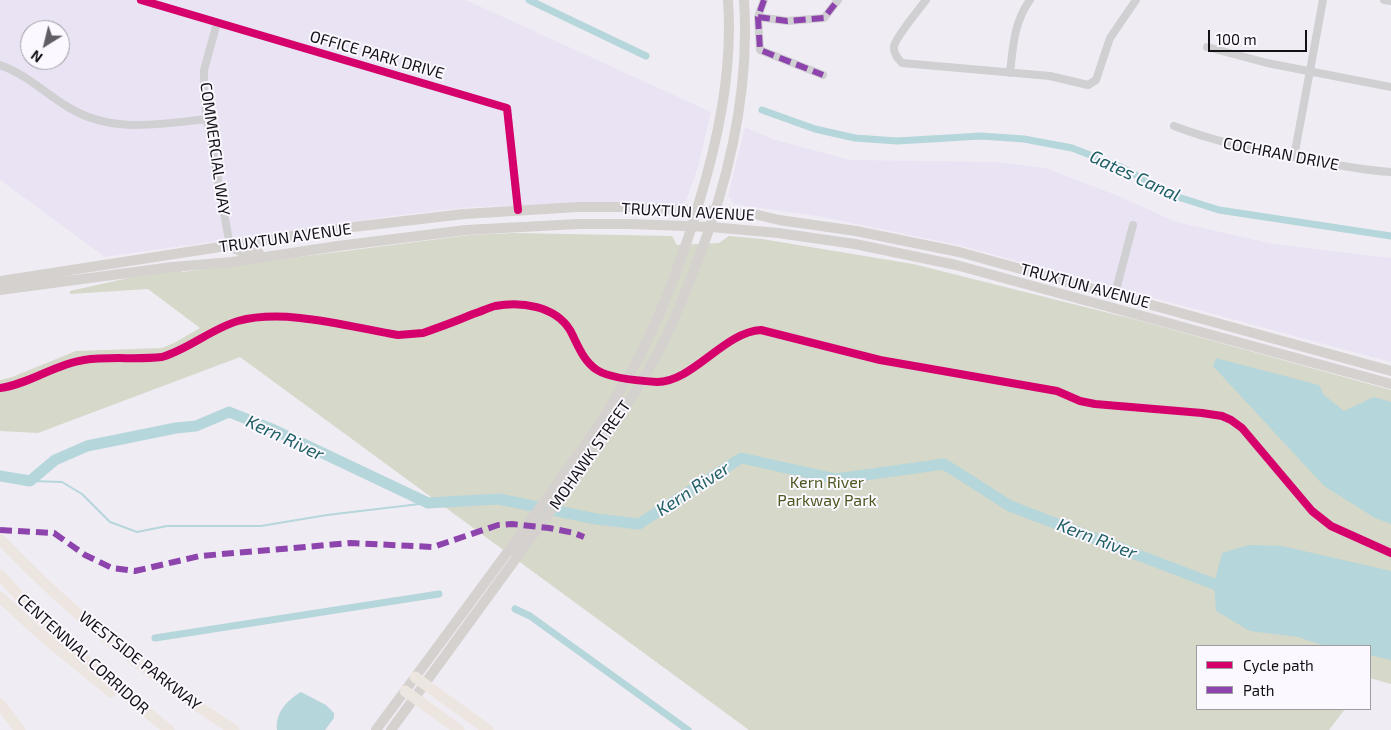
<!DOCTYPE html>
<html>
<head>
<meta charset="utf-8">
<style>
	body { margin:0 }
	#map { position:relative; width:1391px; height:730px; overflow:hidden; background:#f0ecf4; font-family:"Exo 2",sans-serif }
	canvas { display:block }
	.legend { position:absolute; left:1196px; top:645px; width:175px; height:65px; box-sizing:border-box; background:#fbf8ff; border:1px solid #9e9ca2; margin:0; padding:6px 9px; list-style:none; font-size:15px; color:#131116 }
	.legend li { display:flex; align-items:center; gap:10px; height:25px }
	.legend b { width:25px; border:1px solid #9e9ca2 }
	.north { position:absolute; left:20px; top:20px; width:50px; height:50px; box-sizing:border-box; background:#fbf8ff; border:1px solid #9e9ca2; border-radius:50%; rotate:216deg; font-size:14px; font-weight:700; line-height:20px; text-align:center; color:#131116 }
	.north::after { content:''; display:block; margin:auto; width:18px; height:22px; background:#605e64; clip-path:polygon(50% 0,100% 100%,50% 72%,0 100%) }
	.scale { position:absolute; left:1208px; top:30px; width:99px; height:22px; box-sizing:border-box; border:2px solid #131116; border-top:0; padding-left:6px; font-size:15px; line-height:18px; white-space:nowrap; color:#131116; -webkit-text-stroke:4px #fbf8ff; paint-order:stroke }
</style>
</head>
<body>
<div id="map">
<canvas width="1391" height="730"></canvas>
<ul class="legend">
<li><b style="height:6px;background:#d6006c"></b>Cycle path</li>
<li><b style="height:6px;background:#8e44ad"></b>Path</li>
</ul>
<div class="north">N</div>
<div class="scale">100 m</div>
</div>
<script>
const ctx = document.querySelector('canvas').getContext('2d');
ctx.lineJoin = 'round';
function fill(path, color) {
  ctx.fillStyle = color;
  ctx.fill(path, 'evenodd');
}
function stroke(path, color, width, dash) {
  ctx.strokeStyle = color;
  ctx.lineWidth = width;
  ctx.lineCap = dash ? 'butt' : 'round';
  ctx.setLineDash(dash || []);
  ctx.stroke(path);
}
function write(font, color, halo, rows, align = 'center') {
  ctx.font = font + ' "Exo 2",sans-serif';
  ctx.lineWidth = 4;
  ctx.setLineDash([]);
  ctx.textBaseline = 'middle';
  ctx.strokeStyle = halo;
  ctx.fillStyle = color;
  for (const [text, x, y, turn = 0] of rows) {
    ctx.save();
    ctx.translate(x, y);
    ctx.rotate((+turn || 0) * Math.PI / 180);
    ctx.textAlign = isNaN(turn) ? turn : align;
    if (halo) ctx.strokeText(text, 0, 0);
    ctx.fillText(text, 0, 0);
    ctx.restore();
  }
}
fill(new Path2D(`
	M 0,0 L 466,0 L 711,112 L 698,167 L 686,201 L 680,204 L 601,203 L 473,207 L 392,216 L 105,257 L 0,180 ZM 30,30 L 60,30 L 60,60 L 30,60 Z
	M 745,127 L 772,139 L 850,160 L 998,162 L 1046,168 L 1121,197 L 1176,222 L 1274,244 L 1391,258 L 1391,362 L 958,245 L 822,217 L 734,204 L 728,196 Z`), '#eae3f3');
fill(new Path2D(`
	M 514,233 L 672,236 L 677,245 L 719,243 L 729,236 L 762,239 L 913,264 L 1141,321 L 1391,390 L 1391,684 L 1370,678 L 1370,646 L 1197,646 L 1197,709 L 1345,709 L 1329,730 L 749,730 L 240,357 L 38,433 L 0,431 L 0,380 L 12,377 L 76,351 L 162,348 L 174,343 L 200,328 L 148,289 L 70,294 L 70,291 L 133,277 L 181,270 L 182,272 L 470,235 Z`), '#d6d8c9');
fill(new Path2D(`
	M 1216,358 L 1319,385 L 1324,395 L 1344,411 L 1374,397 L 1391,402 L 1391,524 L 1375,518 L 1324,486 L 1213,366 Z
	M 1249,545 L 1282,546 L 1391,571 L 1391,660 L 1370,655 L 1370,646 L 1325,646 L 1298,637 L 1250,631 L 1216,611 L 1214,584 L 1222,553 Z
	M 301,692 L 326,705 L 334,713 L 334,718 L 325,730 L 277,730 C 275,713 287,700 301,692 Z`), '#b5d6da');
stroke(new Path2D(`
	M 30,481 L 62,482 L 82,494 L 110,522 L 137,532 L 167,526 L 261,526 L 327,515 L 428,503`), '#b5d6da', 2);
stroke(new Path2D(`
	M 529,0 L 646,56
	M 762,110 L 815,129 L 855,138 L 897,141 L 981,136 L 1024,139 L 1072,148 L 1121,167 L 1175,196 L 1219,210 L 1391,236
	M 515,609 L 530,616 L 688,730
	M 155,638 L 439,594`), '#b5d6da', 7);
stroke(new Path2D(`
	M 0,476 L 30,481 L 55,460 L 87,446 L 176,428 L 196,426 L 229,412 L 272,429 L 428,503 L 499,499 L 596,519 L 639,524 L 741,458 L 836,479 L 944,464 L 1010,506 L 1214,584 L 1228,586`), '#b5d6da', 11);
stroke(new Path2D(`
	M 141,0 L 507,108 L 518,210
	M 764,0 L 758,17 L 760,50 L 823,75
	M 926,0 C 919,9 896,37 894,46 C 893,53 897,58 902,63 L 1050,76 L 1088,85 L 1096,80 L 1110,38 L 1136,0
	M 1384,0 L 1391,1
	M 758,17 L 787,21 L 824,18 L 838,0
	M 217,23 L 204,70 L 204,95 L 207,119 L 230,246
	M 1207,47 L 1267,63 L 1391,87
	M 0,65 C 26,74 45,93 68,107 C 111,134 160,124 207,119
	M 1010,73 C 1013,46 1014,22 1030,0
	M 1174,126 C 1215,142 1257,150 1300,158 C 1330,164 1360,170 1391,172
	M 1294,157 L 1323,0
	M 1115,294 L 1133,225`), '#d0cfd1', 8);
stroke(new Path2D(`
	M 230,246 L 242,252 L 259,253
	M 0,281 L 336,229 L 464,214 L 578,207 L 630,207 L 716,211 L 754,214 L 779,220 L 856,231 L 959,252 L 1391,371
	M 0,290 L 172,267 L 232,262 L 338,246 L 466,230 L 578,224 L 630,224 L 711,227 L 778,233 L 855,244 L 956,265 L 1391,384
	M 376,730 C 432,654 489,578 544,502 C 577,456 611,410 638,359 C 662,312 682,260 697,209 C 718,141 733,71 728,0
	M 391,730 C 447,652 504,575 560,498 C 593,453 627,408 654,360 C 671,329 684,297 696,265 C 729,181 750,91 744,0`), '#d5d1cf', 10);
stroke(new Path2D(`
	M 0,539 C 70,613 149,676 234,730
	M 0,575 C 51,633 109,683 169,730
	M 0,597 L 46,639 L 111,692
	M 415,677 L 488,730
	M 405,691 L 459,730
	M 0,704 L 20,730`), '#ede6e0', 11);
stroke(new Path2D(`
	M 764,0 L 758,17 L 760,50 L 823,75
	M 758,17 L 787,21 L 824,18 L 838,0
	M 0,530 L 54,533 L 85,555 L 112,568 L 135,571 L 200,556 L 351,543 L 433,547 L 498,525 L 512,524 L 549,528 L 574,533 L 584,537`), '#8e44ad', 6, [12, 6]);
stroke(new Path2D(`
	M 141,0 L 507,108 L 518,210
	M 0,388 C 30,384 55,364 84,360 C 110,356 136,360 162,357 C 189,349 211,329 238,321 C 285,308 350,327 398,335 L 423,333 C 440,327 457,321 473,314 C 480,312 488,308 495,306 C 521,301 555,306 570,330 C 578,345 583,361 597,370 C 611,379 641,381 657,382 C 693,382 724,332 761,330 L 880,360 L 1057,391 L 1080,401 L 1095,404 L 1202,413 L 1222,416 L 1231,420 L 1242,428 L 1312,511 L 1331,526 L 1391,553`), '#d6006c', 8);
write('16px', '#131116', '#fbf8ff', [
	["OFFICE PARK DRIVE",377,55,16],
	["COMMERCIAL WAY",215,149,82],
	["COCHRAN DRIVE",1281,154,11],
	["TRUXTUN AVENUE",688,212,3],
	["TRUXTUN AVENUE",285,238,-8],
	["TRUXTUN AVENUE",1085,286,15],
	["MOHAWK STREET",590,455,-55],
	["CENTENNIAL CORRIDOR",83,654,42],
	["WESTSIDE PARKWAY",140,661,38]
]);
write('16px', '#4e581f', '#fbf8ff', [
	["Kern River",827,483],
	["Parkway Park",827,501]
]);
write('italic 18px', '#1e6064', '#fbf8ff', [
	["Gates Canal",1135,176,25],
	["Kern River",285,438,25],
	["Kern River",693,489,-33],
	["Kern River",1097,539,21]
]);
</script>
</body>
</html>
